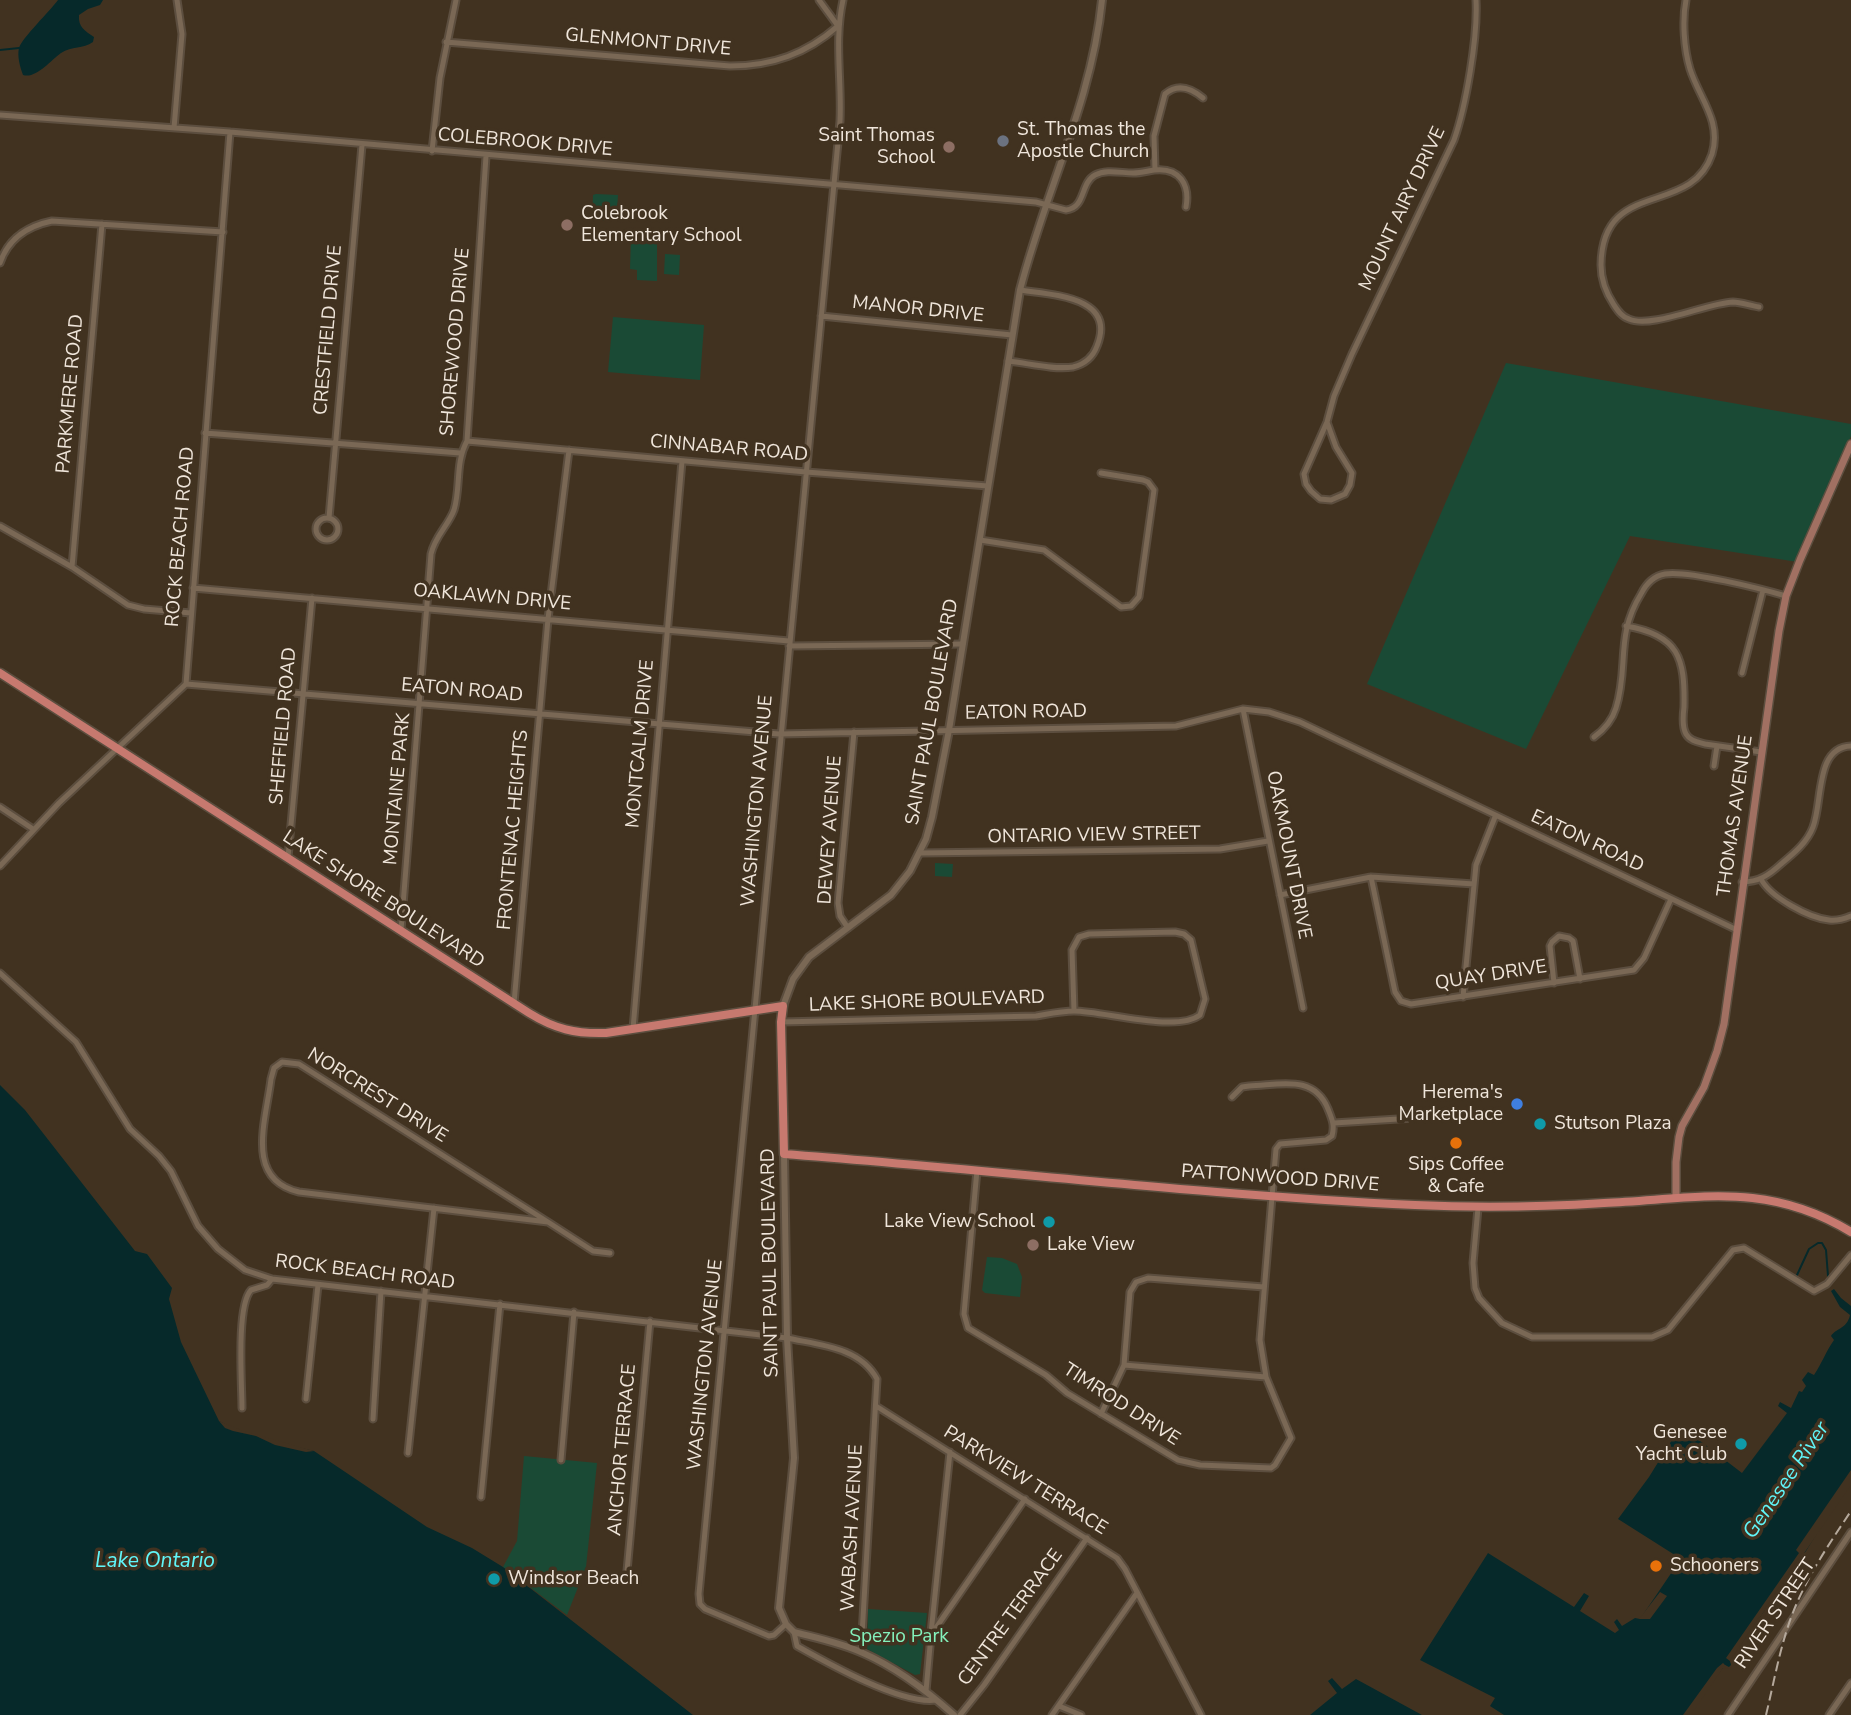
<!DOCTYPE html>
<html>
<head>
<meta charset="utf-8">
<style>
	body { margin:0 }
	canvas { display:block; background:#413220 }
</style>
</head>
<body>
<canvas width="1851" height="1715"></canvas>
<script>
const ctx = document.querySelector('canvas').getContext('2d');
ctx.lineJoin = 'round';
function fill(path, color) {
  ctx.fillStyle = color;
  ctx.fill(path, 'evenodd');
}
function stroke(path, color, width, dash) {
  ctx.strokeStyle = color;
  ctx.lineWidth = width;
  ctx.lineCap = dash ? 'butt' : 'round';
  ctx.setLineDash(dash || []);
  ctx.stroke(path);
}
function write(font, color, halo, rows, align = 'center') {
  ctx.font = font + ' "Nunito Sans",sans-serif';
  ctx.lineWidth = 7;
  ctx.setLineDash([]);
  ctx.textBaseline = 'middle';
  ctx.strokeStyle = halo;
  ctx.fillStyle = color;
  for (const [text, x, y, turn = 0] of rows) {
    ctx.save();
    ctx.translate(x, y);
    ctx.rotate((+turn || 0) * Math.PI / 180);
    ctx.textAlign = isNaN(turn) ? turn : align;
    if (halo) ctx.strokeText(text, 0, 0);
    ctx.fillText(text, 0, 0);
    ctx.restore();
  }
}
fill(new Path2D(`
	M 596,194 L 618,195 L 617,210 L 603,221 L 592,220 L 593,195 Z
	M 631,236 L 652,237 L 657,243 L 657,281 L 637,280 L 637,270 L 630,269 Z
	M 665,254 L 680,255 L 679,275 L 664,274 Z
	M 613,317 L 704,325 L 700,380 L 608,372 Z
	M 1506,363 L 1851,424 L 1851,436 L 1798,562 L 1630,536 L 1526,749 L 1367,684 Z
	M 935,863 L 953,864 L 952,877 L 935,876 Z
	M 987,1257 L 1002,1258 L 1017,1264 L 1022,1277 L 1020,1297 L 985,1293 L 982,1290 Z
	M 524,1456 L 597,1463 L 586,1567 L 567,1615 L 503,1567 L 517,1541 Z
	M 868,1609 L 927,1613 L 920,1674 L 915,1675 L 867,1649 Z`), '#1a4a35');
fill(new Path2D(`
	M 58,0 L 103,0 L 100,5 L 88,9 L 79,15 C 78,27 85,31 94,37 L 93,42 C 83,49 72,46 61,53 C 50,61 36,79 23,75 C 20,67 17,56 19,48 C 22,38 50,11 58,0 Z
	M 0,1085 L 25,1110 L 135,1251 L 147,1254 L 172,1288 L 169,1299 L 181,1342 L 219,1421 L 235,1429 L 280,1443 L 314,1451 L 427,1527 L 472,1548 L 503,1567 L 693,1715 L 0,1715 Z
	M 1834,1289 L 1841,1298 L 1851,1306 L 1851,1478 L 1806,1551 L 1730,1660 L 1731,1665 L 1729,1667 L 1725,1665 L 1687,1715 L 1504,1715 L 1490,1706 L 1495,1698 L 1420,1660 L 1488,1553 L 1574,1607 L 1584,1593 L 1589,1596 L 1580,1611 L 1615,1633 L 1619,1630 L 1614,1622 L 1617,1619 L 1622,1626 L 1635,1618 L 1640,1619 L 1676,1566 L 1674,1564 L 1678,1557 L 1618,1519 L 1649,1477 L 1670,1443 L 1678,1433 L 1686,1430 L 1742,1473 L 1787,1413 L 1778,1406 L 1780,1402 L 1791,1408 L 1799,1391 L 1802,1392 L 1806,1386 L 1802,1380 L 1808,1372 L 1814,1375 C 1822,1363 1826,1351 1834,1340 L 1831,1336 C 1836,1328 1847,1329 1850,1315 L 1840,1307 L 1831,1291 Z
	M 1332,1678 L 1342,1689 L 1356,1679 L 1422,1715 L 1310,1715 L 1337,1693 L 1328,1681 Z`), '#06292a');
fill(new Path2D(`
	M 219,1421 L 241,1430 L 314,1451 L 306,1452 L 275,1445 L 256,1436 L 233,1431 L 225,1428 Z
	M 1851,1470 L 1851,1485 L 1730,1661 L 1726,1658 L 1799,1553 L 1796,1550 Z
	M 1660,1592 L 1667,1596 L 1650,1619 L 1639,1619 Z
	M 1723,1663 L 1729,1669 L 1723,1668 L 1691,1715 L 1683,1715 L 1717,1668 Z`), '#413220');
stroke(new Path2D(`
	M 0,50 L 19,48
	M 1797,1275 L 1809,1249 L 1818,1243 L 1822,1243 L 1826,1250 L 1828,1276`), '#06292a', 2);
const minor = new Path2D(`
	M 1686,0 C 1682,20 1684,49 1690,69 C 1699,98 1722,121 1712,154 C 1691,218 1602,177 1601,265 C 1601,279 1606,293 1614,305 C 1618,311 1622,317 1629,319 C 1651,329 1707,303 1733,302 C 1741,302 1751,306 1759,307
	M 446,42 L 730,66 C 772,66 806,54 838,26 L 819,0
	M 0,115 L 230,132 L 1036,202 L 1066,210 C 1086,208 1080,183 1095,175 C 1106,169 1121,173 1133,173 C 1141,173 1147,171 1154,170 C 1180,167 1190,185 1186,207
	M 174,128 L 182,34 L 177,0
	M 432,151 L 440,78 L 456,0
	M 1155,170 L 1154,136 L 1165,94 C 1178,83 1191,88 1203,98
	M 0,263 C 8,239 28,226 52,221 L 223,232
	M 821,316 L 1012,335
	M 1008,361 C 1028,363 1053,370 1073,367 C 1085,364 1093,357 1097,346 C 1117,296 1052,295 1020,290
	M 1327,422 L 1336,447 L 1352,473 L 1350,485 L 1345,494 L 1331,500 L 1320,499 L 1311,491 L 1306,484 L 1304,474 L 1327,422 L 1334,396 L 1352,354 L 1454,140 C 1466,106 1478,37 1476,0
	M 205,433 L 460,453
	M 467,441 L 806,472 L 988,486
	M316 529a11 11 0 1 1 22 0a11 11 0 1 1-22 0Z
	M 329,518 L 362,145
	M 0,526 L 72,567 L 128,605 L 144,609 L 191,613
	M 980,540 L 1044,550 L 1121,607 L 1131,606 L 1139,597 L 1154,490 L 1148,482 L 1143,480 L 1101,473
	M 72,567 L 102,224
	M 193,588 L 789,641
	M 1626,626 C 1679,635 1685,658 1684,707 C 1683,715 1682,727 1686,734 C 1690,741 1698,742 1705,744 L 1761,752
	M 789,646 L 963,644
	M 1742,673 L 1763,590
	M 186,684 L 779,734 L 1176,726 L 1243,709 L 1269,712 L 1300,722 L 1735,929
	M 1243,709 L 1303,1008
	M 1594,737 C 1605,729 1612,721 1616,708 C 1629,667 1615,636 1641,594 C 1646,584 1653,576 1665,574 C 1687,570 1762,589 1786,596
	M 1714,766 L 1717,746
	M 0,807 L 33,829
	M 920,853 L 1220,849 L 1268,841
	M 288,857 L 312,598
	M 0,866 L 59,803 L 186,684 L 230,132
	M 1371,877 L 1395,992 L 1401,1001 L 1411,1004 L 1634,970 L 1644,958 L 1671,899
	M 1761,879 C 1770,897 1809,918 1829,920 C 1837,921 1844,919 1851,916
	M 1742,882 C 1759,882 1769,875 1781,864 C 1793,854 1807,843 1813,827 C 1823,801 1815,747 1851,746
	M 1280,895 L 1371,877 L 1474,884
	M 848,928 L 840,916 L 838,903 L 854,732
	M 401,930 L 431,554 C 435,536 448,526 454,510 C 461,487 455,463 467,441 L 486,156
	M 0,973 L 76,1042 L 130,1129 L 159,1156 L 171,1171 L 198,1226 L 218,1249 L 245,1270 L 272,1279 L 787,1338 C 819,1345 860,1347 877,1379 L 861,1652
	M 1554,983 L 1550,946 L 1552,942 L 1559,936 L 1569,938 L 1573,941 L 1580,979
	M 1463,997 L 1476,865 L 1495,817
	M 514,1003 L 548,619 L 569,450
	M 781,1022 L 1036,1016 C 1048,1014 1062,1011 1074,1011 C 1104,1011 1176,1033 1200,1015 L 1205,999 L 1191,940 L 1184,934 L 1175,932 L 1089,934 L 1079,937 L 1072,950 L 1074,1011
	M 633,1029 L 682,461
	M 1334,1123 L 1414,1118
	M 977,1170 L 964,1314 L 968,1328 L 1046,1375 L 1067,1393 L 1178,1460 L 1200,1465 L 1271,1468 L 1275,1465 L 1291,1438 L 1266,1377 L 1260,1340 L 1276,1149 L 1280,1144 L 1326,1140 L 1332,1136 C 1335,1125 1332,1119 1328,1109 C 1314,1074 1280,1085 1249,1086 L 1242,1087 L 1232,1097
	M 1478,1208 L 1473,1263 L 1475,1288 L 1479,1298 L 1502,1323 L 1532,1337 L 1652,1337 L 1668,1330 L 1733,1250 L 1744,1248 L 1814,1291 L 1827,1284 L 1851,1255
	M 548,1222 L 299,1064 L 282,1062 L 274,1068 L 271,1079 C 266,1121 244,1179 299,1192 L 548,1222 L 593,1251 L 610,1253
	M 1124,1365 L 1266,1377
	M 306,1399 L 318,1285
	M 876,1406 L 1117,1558 L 1125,1569 L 1201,1715
	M 242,1408 C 242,1385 236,1306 251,1290 L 267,1285 L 272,1279
	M 1101,1414 L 1124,1365 L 1130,1292 L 1136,1282 L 1148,1278 L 1264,1287
	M 373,1419 L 381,1291
	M 408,1453 L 434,1208
	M 561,1460 L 574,1312
	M 481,1497 L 500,1304
	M 626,1582 L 650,1321
	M 786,1624 L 774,1635 L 769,1636 L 705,1609 L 700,1604 L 699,1594 L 840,121 C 842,80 834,41 843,0
	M 794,1632 L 797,1646 C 829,1664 902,1705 936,1700
	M 931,1633 L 950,1452
	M 926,1691 L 931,1635 L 1025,1499
	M 1059,1706 L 1081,1715
	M 960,1715 L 984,1685 L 1087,1538
	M 1052,1715 L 1137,1593
	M 1728,1715 L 1851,1532
	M 1829,1715 L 1851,1683`);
const tertiary = new Path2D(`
	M 783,1006 L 793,979 L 809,957 L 891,895 L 910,871 L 926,839 L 932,817 L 949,730 L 1020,290 C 1045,192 1092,101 1102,0
	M 784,1154 L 787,1338 L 794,1458 L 779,1608 L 786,1624 L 794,1632 C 817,1638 842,1643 863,1653 C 897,1668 926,1690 954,1715`);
const secondary = new Path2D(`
	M 1676,1198 L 1676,1162 L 1679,1137 L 1682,1126 L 1704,1087 L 1717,1051 L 1724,1024 L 1779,631 L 1786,596 L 1800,560 L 1851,444`);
const primary = new Path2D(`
	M 0,673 L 529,1013 C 555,1029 575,1034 606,1033 L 783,1006 L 781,1022 L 784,1154 C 994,1170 1204,1195 1415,1205 C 1478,1208 1541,1207 1604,1203 C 1697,1199 1765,1180 1851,1232`);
stroke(minor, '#5c4e3f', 9);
stroke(tertiary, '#5c4e3f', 10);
stroke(secondary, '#5c4e3f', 10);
stroke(primary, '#5c4e3f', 11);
stroke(minor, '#7a6855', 5);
stroke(tertiary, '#7a6855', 6);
stroke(secondary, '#a17062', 7);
stroke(primary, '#c7796f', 8);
stroke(new Path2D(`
	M 1766,1715 C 1774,1682 1780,1647 1792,1615 C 1806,1578 1829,1544 1851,1511`), '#b5a99c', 2, [10, 5]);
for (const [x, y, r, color] of [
	[1003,141,7,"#6b7280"],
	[949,147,7,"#8d6e63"],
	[567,225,7,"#8d6e63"],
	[1517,1104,7,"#3f7fe0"],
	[1540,1124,7,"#0f9aa8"],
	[1456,1143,7,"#e8710a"],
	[1049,1222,7,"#0f9aa8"],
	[1033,1245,7,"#8d6e63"],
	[1741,1444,7,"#0f9aa8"],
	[1656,1566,7,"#e8710a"],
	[494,1579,7,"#0f9aa8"]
]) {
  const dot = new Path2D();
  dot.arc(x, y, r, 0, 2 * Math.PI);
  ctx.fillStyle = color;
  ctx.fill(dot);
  stroke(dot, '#413220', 2.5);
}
write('19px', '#f0e6db', '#413220', [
	["GLENMONT DRIVE",648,43,5],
	["COLEBROOK DRIVE",525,143,5],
	["MOUNT AIRY DRIVE",1403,209,-65],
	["MANOR DRIVE",918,310,6],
	["CRESTFIELD DRIVE",329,330,-85],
	["SHOREWOOD DRIVE",456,342,-85],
	["PARKMERE ROAD",71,394,-85],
	["CINNABAR ROAD",729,449,5],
	["ROCK BEACH ROAD",181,537,-85],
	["OAKLAWN DRIVE",492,598,5],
	["EATON ROAD",462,691,5],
	["SAINT PAUL BOULEVARD",933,712,-80],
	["EATON ROAD",1026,713,-1],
	["SHEFFIELD ROAD",284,726,-85],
	["MONTCALM DRIVE",641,744,-85],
	["MONTAINE PARK",398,789,-85],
	["WASHINGTON AVENUE",758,801,-85],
	["THOMAS AVENUE",1736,816,-82],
	["FRONTENAC HEIGHTS",514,830,-85],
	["DEWEY AVENUE",831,830,-86],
	["ONTARIO VIEW STREET",1094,836,-1],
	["EATON ROAD",1587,842,25],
	["OAKMOUNT DRIVE",1288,855,79],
	["LAKE SHORE BOULEVARD",383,900,33],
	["QUAY DRIVE",1491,976,-9],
	["LAKE SHORE BOULEVARD",927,1002,-2],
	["NORCREST DRIVE",377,1096,32],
	["PATTONWOOD DRIVE",1280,1179,4],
	["SAINT PAUL BOULEVARD",771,1263,-91],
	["ROCK BEACH ROAD",365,1273,7],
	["WASHINGTON AVENUE",706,1365,-84],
	["TIMROD DRIVE",1121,1405,33],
	["ANCHOR TERRACE",623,1450,-85],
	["PARKVIEW TERRACE",1025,1481,32],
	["WABASH AVENUE",853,1528,-87],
	["RIVER STREET",1776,1614,-56],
	["CENTRE TERRACE",1011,1618,-54]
]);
write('19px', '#f0e6db', '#413220', [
	["St. Thomas the",1017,130],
	["Apostle Church",1017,152],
	["Saint Thomas",935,136,"right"],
	["School",935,158,"right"],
	["Colebrook",581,214],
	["Elementary School",581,236],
	["Herema's",1503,1093,"right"],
	["Marketplace",1503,1115,"right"],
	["Stutson Plaza",1554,1124],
	["Sips Coffee",1456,1165,"center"],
	["& Cafe",1456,1187,"center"],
	["Lake View School",1035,1222,"right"],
	["Lake View",1047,1245],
	["Genesee",1727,1433,"right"],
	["Yacht Club",1727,1455,"right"],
	["Schooners",1670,1566],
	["Windsor Beach",508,1579]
], 'left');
write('19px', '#84f1bc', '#413220', [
	["Spezio Park",899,1637]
]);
write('italic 21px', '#60f6f9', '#413220', [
	["Genesee River",1787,1481,-56],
	["Lake Ontario",155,1562]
]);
</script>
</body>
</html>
